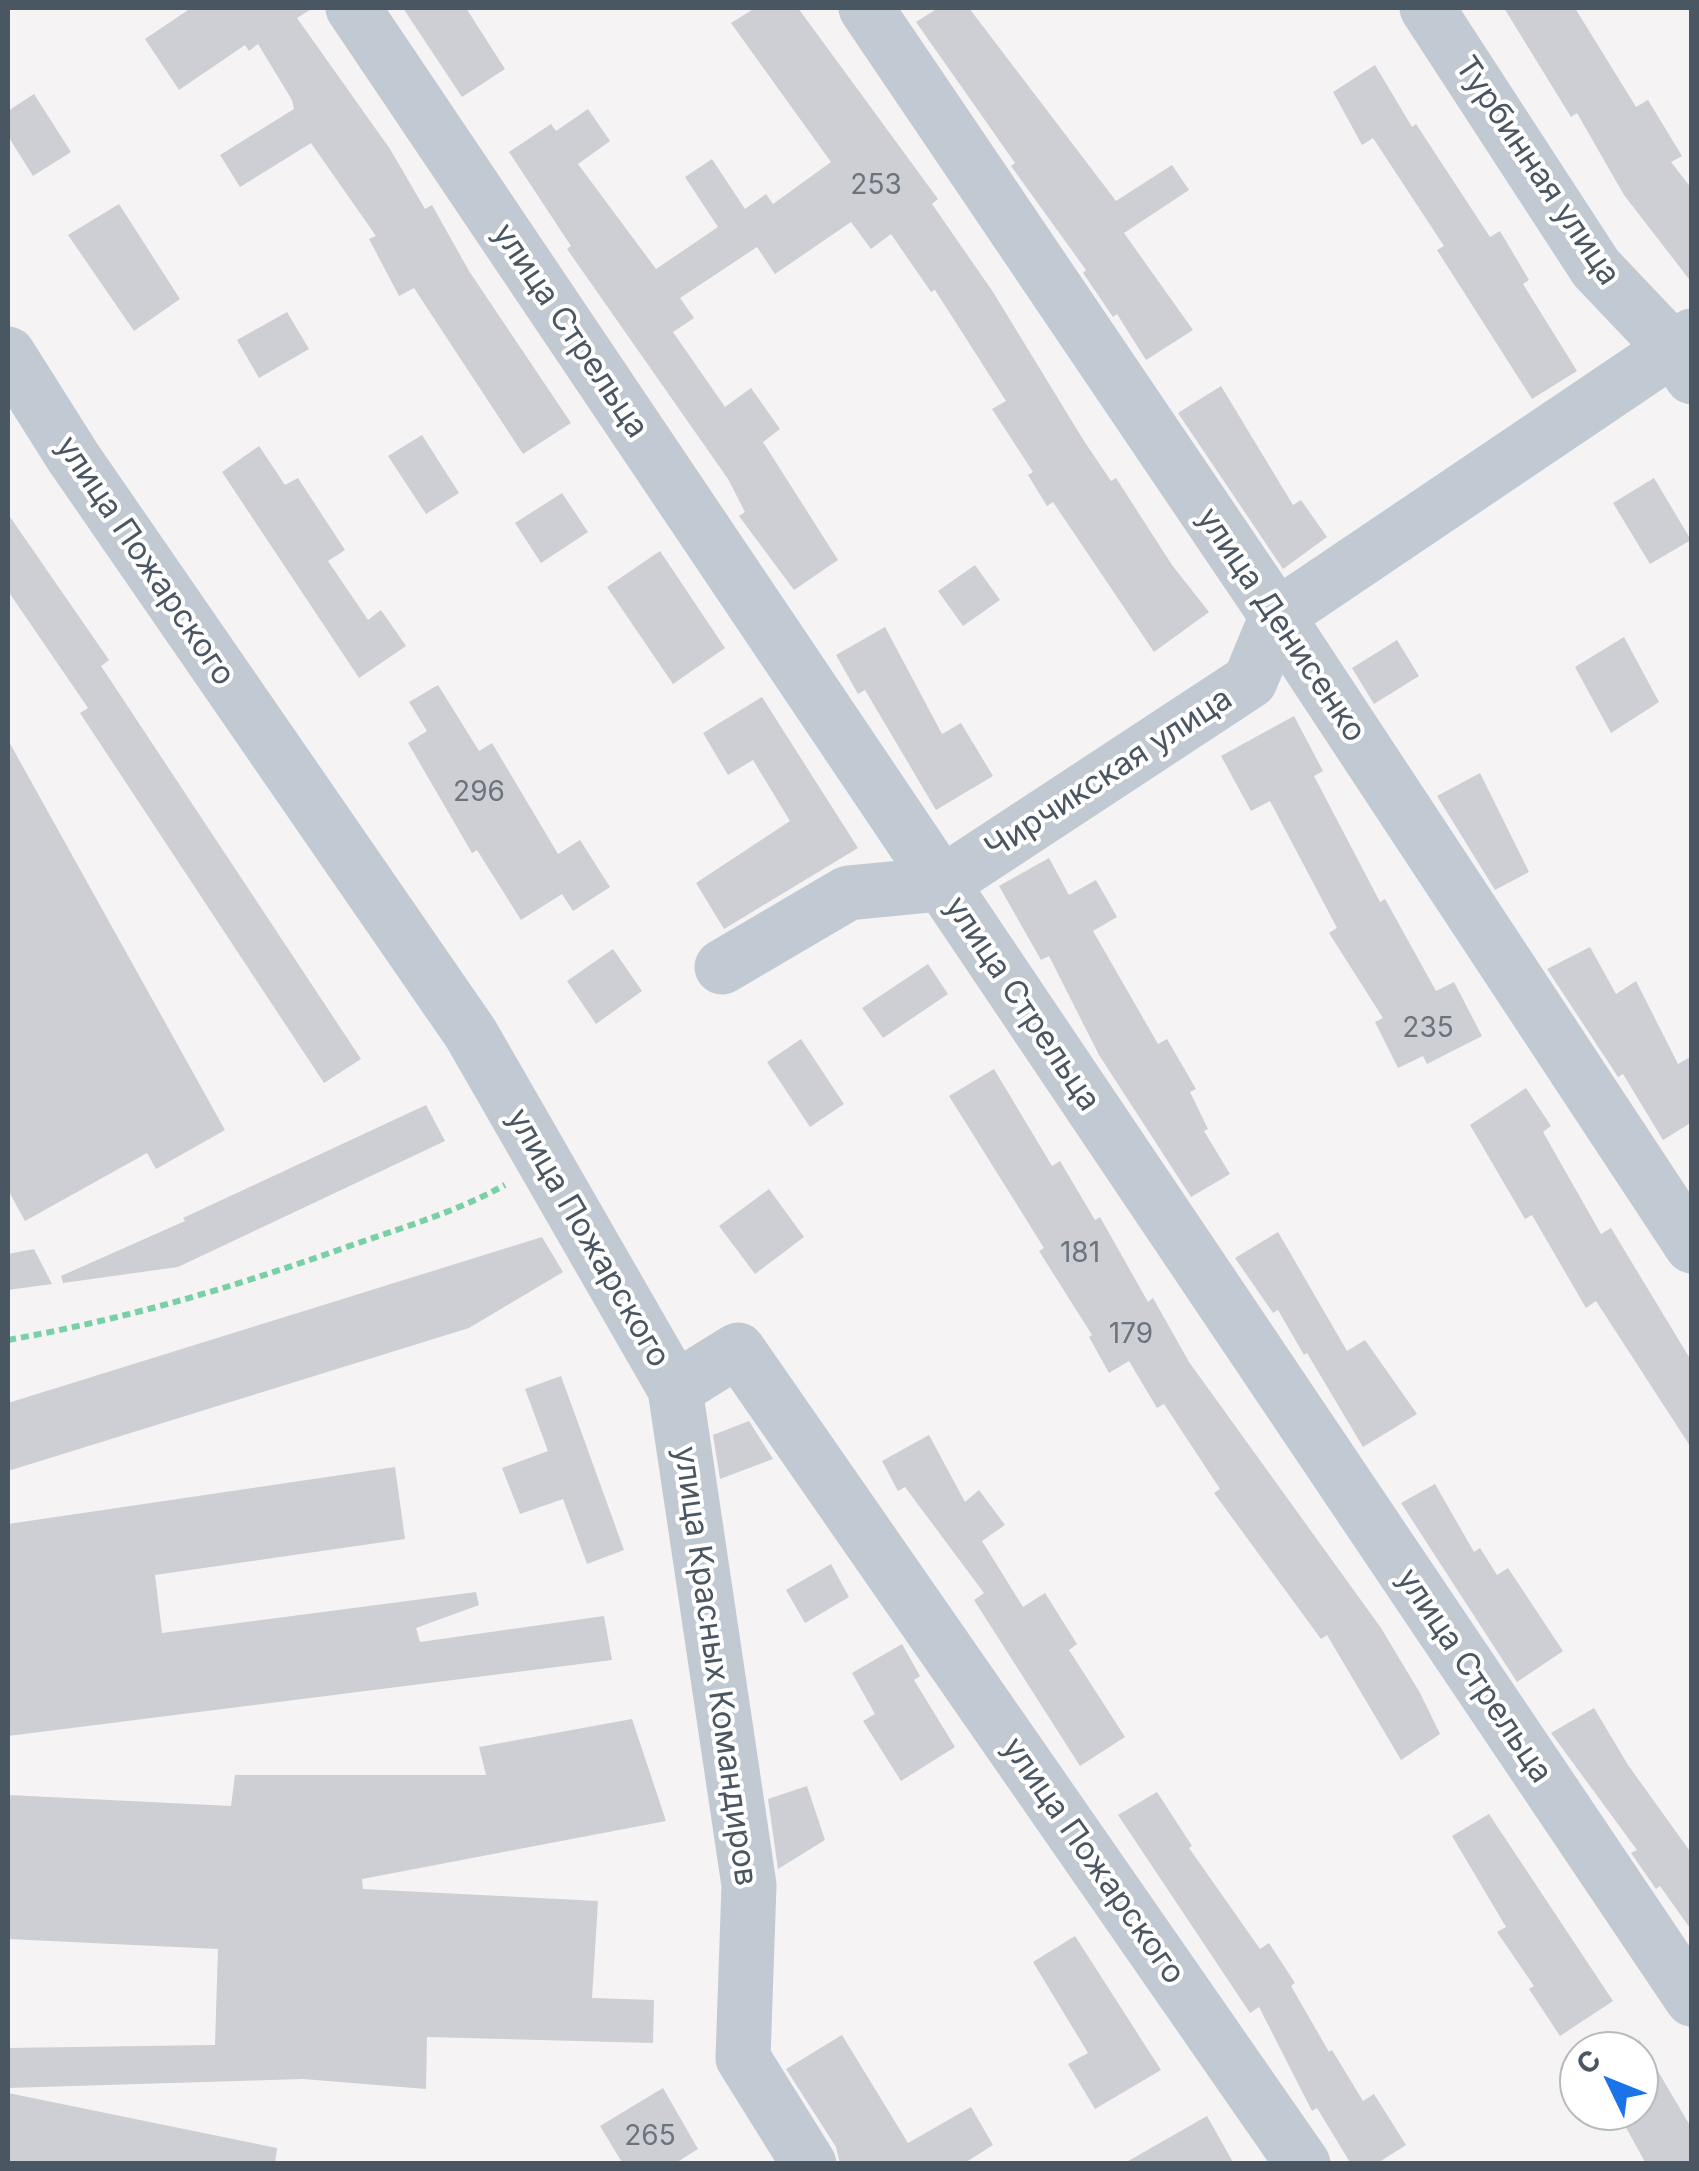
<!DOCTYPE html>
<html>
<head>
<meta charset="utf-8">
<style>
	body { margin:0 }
	#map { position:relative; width:1699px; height:2171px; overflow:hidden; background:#f5f3f3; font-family:Inter,sans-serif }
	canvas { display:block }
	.frame { position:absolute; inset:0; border:10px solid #4a5661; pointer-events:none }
	.north { position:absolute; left:1559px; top:2031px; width:100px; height:100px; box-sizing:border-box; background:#fff; border:2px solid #b7bbc0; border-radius:50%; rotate:313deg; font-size:28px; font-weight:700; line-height:40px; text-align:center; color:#4a5661 }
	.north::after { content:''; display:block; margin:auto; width:35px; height:45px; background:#1a73e8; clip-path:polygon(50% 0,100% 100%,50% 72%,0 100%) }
</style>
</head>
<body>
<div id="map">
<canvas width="1699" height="2171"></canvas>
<div class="frame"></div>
<div class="north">С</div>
</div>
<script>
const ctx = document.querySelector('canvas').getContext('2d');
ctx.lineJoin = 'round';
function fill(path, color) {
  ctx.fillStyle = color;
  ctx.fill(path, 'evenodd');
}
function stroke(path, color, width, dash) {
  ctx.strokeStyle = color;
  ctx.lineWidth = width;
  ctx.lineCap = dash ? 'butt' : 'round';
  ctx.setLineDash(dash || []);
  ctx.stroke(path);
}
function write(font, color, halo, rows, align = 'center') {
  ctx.font = font + ' Inter,sans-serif';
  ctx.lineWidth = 8;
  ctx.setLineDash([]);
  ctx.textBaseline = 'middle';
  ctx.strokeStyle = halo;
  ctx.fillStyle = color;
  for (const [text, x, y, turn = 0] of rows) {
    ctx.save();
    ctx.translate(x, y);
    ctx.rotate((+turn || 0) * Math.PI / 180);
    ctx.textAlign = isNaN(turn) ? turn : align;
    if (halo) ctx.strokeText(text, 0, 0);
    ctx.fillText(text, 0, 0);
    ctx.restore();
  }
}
fill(new Path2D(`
	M 191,8 L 313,8 L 297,18 L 390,149 L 425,209 L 432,205 L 469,271 L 571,423 L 523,454 L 414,288 L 399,296 L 369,239 L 376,236 L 311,143 L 240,187 L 220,155 L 294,109 L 292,100 L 258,44 L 249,51 L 245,45 L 179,90 L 145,39 Z
	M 403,8 L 466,8 L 505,69 L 462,97 Z
	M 755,8 L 798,8 L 938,199 L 932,204 L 993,292 L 1084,441 L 1111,481 L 1116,478 L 1172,565 L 1209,612 L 1154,652 L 1053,502 L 1047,506 L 1028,475 L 1033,472 L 992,409 L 1006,401 L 935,290 L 931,292 L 891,234 L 871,249 L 851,222 L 775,274 L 757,247 L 680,298 L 694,318 L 673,332 L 725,407 L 751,388 L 780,429 L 763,442 L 838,560 L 794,590 L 739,516 L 745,512 L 728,479 L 567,249 L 571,246 L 509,152 L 551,124 L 556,131 L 588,109 L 610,141 L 578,164 L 656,269 L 718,227 L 685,177 L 712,159 L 745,209 L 766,194 L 773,204 L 831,162 L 731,23 Z
	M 938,8 L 969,8 L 1116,201 L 1172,165 L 1189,190 L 1124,233 L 1193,330 L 1146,360 L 1117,314 L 1113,317 L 1083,273 L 1086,270 L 1011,166 L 1015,163 L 916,22 Z
	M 1504,8 L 1575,8 L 1636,107 L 1648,100 L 1682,156 L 1671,162 L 1692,189 L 1692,283 L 1624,195 L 1577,113 L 1571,117 Z
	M 1375,65 L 1412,127 L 1416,124 L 1490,237 L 1500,231 L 1529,280 L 1523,284 L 1577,371 L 1532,399 L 1437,250 L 1444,246 L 1373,138 L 1362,145 L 1333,92 Z
	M 34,94 L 71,152 L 33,176 L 8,136 L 8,111 Z
	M 119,204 L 180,299 L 134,331 L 68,235 Z
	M 287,312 L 309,349 L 259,378 L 237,340 Z
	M 1221,386 L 1293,505 L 1301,500 L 1327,537 L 1283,569 L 1178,413 Z
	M 422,435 L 459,493 L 426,514 L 388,456 Z
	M 259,446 L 285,485 L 298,478 L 345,550 L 328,561 L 368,620 L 381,610 L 406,646 L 359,678 L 222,472 Z
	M 1654,478 L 1691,540 L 1650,564 L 1613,503 Z
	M 562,493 L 588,532 L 541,563 L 515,523 Z
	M 8,514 L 109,660 L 101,666 L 361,1059 L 324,1083 L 80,713 L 88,708 L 8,591 Z
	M 660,551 L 725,648 L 673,684 L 607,587 Z
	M 975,565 L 1000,600 L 963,626 L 938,591 Z
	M 885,627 L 942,734 L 961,723 L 993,776 L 936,810 L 865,690 L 858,694 L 836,655 Z
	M 1624,637 L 1659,702 L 1611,733 L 1575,667 Z
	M 1397,640 L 1419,676 L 1374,704 L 1352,668 Z
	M 438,685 L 479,751 L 492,743 L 558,854 L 580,840 L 610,887 L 573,911 L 562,894 L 521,920 L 477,850 L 472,853 L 408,743 L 427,731 L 409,702 Z
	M 762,697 L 858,848 L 724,929 L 696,883 L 790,821 L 753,760 L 728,775 L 703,733 Z
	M 1294,716 L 1323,771 L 1314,776 L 1380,902 L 1385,899 L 1436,991 L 1454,982 L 1482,1036 L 1427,1064 L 1423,1056 L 1398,1068 L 1375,1022 L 1383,1018 L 1329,933 L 1337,928 L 1270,801 L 1251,811 L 1221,756 Z
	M 8,740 L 225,1130 L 156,1169 L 147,1153 L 25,1221 L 8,1190 Z
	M 1480,773 L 1529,872 L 1495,890 L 1437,796 Z
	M 1049,858 L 1069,895 L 1096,880 L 1117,917 L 1093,931 L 1158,1044 L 1167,1039 L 1196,1089 L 1190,1092 L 1208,1129 L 1204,1131 L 1230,1174 L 1191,1197 L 1099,1055 L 1049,956 L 1041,960 L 999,886 Z
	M 1590,947 L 1616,994 L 1636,981 L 1678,1064 L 1692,1056 L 1692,1122 L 1663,1140 L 1623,1074 L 1618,1077 L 1547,969 Z
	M 613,949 L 642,991 L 596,1024 L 567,981 Z
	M 928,964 L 948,994 L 883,1038 L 862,1008 Z
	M 801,1039 L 844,1104 L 810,1127 L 767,1062 Z
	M 994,1069 L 1052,1166 L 1060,1161 L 1095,1220 L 1100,1217 L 1148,1302 L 1153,1298 L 1189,1362 L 1381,1628 L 1420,1693 L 1440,1734 L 1401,1760 L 1327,1635 L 1321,1639 L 1214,1493 L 1220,1489 L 1164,1404 L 1157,1408 L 1129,1361 L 1109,1373 L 1089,1337 L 1092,1335 L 1039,1251 L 1044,1248 L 949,1096 Z
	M 1526,1088 L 1551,1126 L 1543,1132 L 1601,1234 L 1611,1228 L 1692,1362 L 1692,1449 L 1596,1301 L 1586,1308 L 1532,1215 L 1525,1219 L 1470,1125 Z
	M 426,1105 L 445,1141 L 178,1267 L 63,1283 L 61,1276 L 185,1221 L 183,1218 Z
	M 769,1189 L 804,1237 L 755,1274 L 719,1226 Z
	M 1278,1232 L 1347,1351 L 1365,1340 L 1417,1414 L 1363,1447 L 1307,1353 L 1304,1355 L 1278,1310 L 1273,1313 L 1235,1258 Z
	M 542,1237 L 563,1272 L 469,1328 L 8,1471 L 8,1403 Z
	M 34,1249 L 52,1284 L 8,1290 L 8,1254 Z
	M 561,1376 L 624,1550 L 587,1564 L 563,1499 L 520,1514 L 502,1468 L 548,1451 L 525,1389 Z
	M 749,1421 L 773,1459 L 720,1479 L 713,1435 Z
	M 929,1435 L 965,1502 L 979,1490 L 1005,1525 L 982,1541 L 1023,1607 L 1045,1593 L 1077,1644 L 1069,1650 L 1125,1737 L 1080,1766 L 974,1600 L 984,1593 L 905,1487 L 898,1491 L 882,1461 Z
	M 395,1467 L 405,1539 L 155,1575 L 162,1633 L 476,1592 L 479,1605 L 416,1628 L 420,1642 L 604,1616 L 612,1660 L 8,1736 L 8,1524 Z
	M 1435,1484 L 1474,1552 L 1480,1548 L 1497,1575 L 1508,1568 L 1563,1651 L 1517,1682 L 1401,1503 Z
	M 831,1564 L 849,1597 L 805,1623 L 786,1590 Z
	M 902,1644 L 920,1676 L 914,1680 L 955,1747 L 901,1781 L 863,1721 L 875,1714 L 852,1673 Z
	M 1594,1708 L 1628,1765 L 1692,1854 L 1692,1931 L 1660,1886 L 1656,1889 L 1631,1853 L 1637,1850 L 1551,1733 Z
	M 632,1719 L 666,1821 L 362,1879 L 363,1889 L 598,1901 L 592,1998 L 654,2000 L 653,2043 L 427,2037 L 426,2089 L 303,2079 L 8,2088 L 8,2048 L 215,2045 L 218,1949 L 8,1939 L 8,1795 L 231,1806 L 235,1775 L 486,1775 L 479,1747 Z
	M 807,1786 L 825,1840 L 778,1869 L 768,1799 Z
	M 1157,1792 L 1192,1846 L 1189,1848 L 1260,1949 L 1269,1943 L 1295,1983 L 1291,1986 L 1329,2052 L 1332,2050 L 1363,2101 L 1374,2094 L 1406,2145 L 1376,2164 L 1351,2164 L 1317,2108 L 1312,2111 L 1259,2007 L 1250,2013 L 1118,1815 Z
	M 1489,1814 L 1613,2001 L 1560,2036 L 1529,1989 L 1534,1986 L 1497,1932 L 1506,1927 L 1452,1836 Z
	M 1075,1936 L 1161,2070 L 1095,2109 L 1068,2064 L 1088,2053 L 1033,1962 Z
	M 842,2035 L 908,2143 L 971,2107 L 993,2145 L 963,2164 L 840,2164 L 836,2147 L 786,2069 Z
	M 1639,2039 L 1692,2129 L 1692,2164 L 1646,2164 L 1617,2111 L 1639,2111 Z
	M 663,2088 L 698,2149 L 674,2164 L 623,2164 L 600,2126 Z
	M 8,2093 L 277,2148 L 275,2164 L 8,2164 Z
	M 1207,2116 L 1234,2164 L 1123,2164 Z`), '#cdcfd5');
stroke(new Path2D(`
	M 8,1340 C 125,1319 228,1289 341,1249 C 397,1229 452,1214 505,1185`), '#7ad0a6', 6, [8, 5]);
stroke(new Path2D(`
	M 353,8 L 1692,1999
	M 866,8 L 1277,616 L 1692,1246
	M 1427,8 L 1596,268 L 1672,348 L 1692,377
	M 8,354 L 73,457 L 471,1034 L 675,1389 L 738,1350 L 1303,2164
	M 722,967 L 848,893 L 941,884 L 1250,681 L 1277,616 L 1692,336
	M 675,1389 L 749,1885 L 743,2058 L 809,2164`), '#c1cad2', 55);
write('28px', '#6b747e', null, [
	["253",876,186],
	["296",479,793],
	["235",1428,1029],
	["181",1080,1254],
	["179",1131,1335],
	["265",650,2137]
]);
write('32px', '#4a5661', '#fff', [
	["Турбинная улица",1537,171,56],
	["улица Стрельца",570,331,56],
	["улица Пожарского",145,561,56],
	["улица Денисенко",1281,625,56],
	["Чирчикская улица",1109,774,-33],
	["улица Стрельца",1022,1004,56],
	["улица Пожарского",588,1238,60],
	["улица Красных Командиров",715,1666,82],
	["улица Стрельца",1474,1676,56],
	["улица Пожарского",1093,1861,55]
]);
</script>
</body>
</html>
